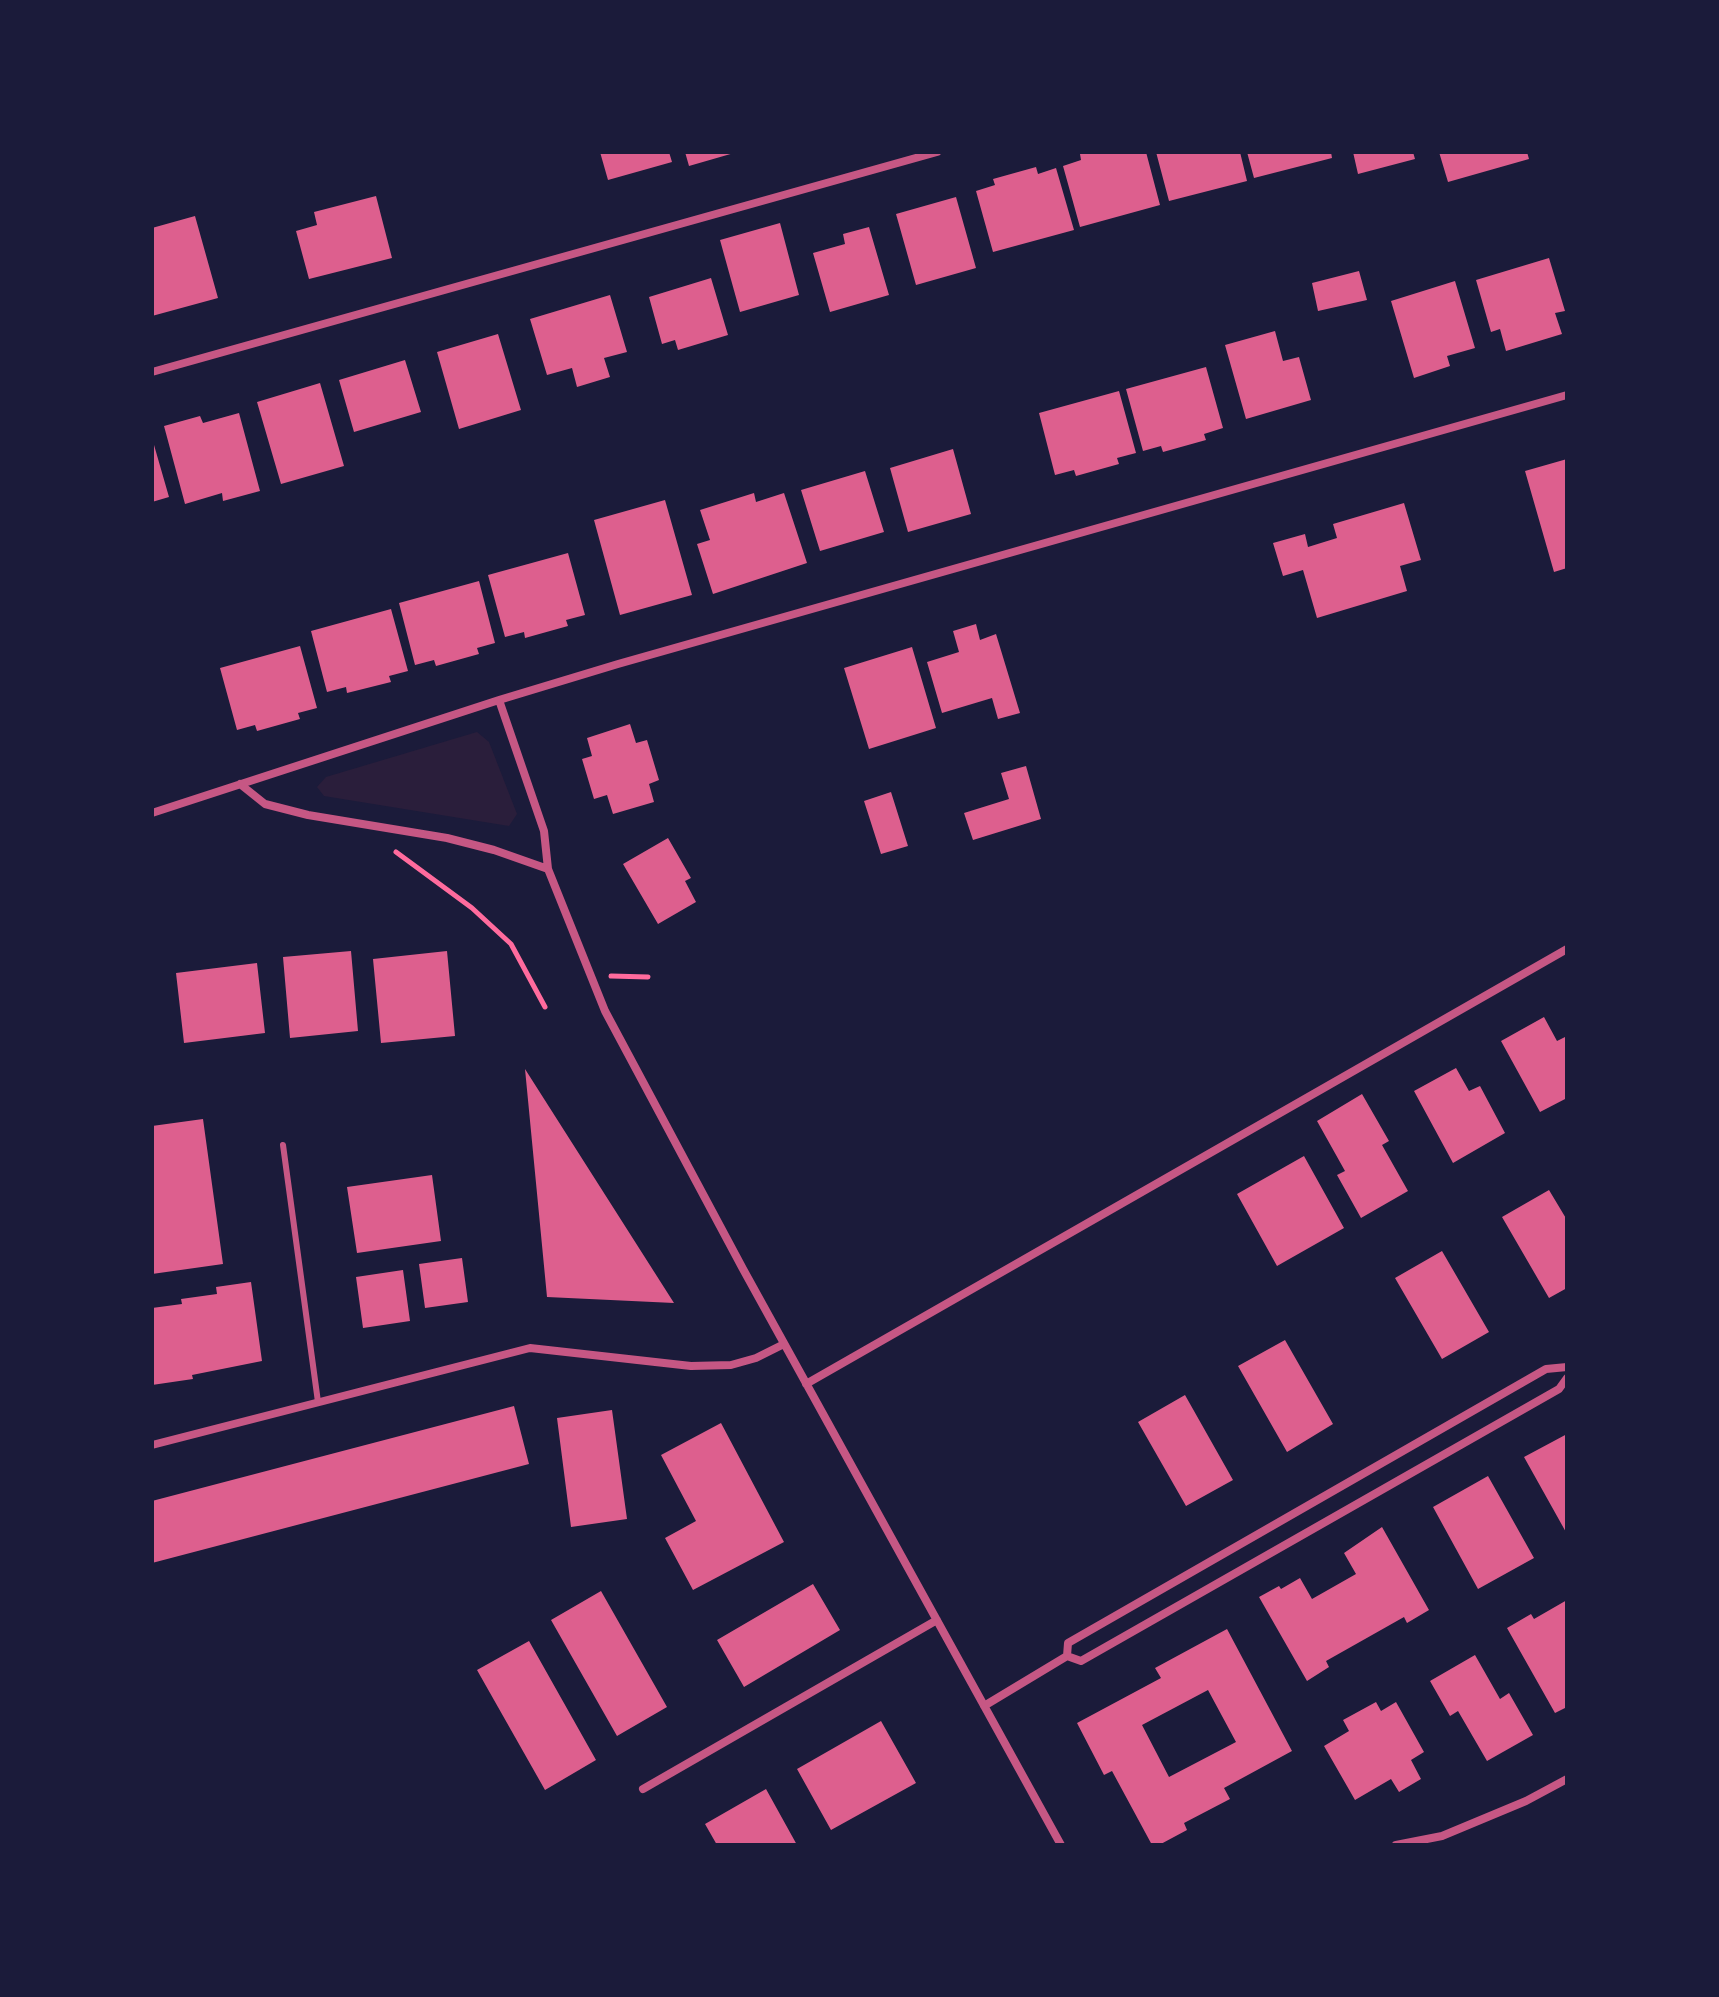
<!DOCTYPE html>
<html>
<head>
<meta charset="utf-8">
<style>
	body { margin:0 }
	#map { position:relative; width:1719px; height:1997px; overflow:hidden; background:#1b1b3a; font-family:"Space Grotesk",sans-serif }
	canvas { display:block }
	.frame { position:absolute; inset:0; border:154px solid #1b1b3a; pointer-events:none }
</style>
</head>
<body>
<div id="map">
<canvas width="1719" height="1997"></canvas>
<div class="frame"></div>
</div>
<script>
const ctx = document.querySelector('canvas').getContext('2d');
ctx.lineJoin = 'round';
function fill(path, color) {
  ctx.fillStyle = color;
  ctx.fill(path, 'evenodd');
}
function stroke(path, color, width, dash) {
  ctx.strokeStyle = color;
  ctx.lineWidth = width;
  ctx.lineCap = dash ? 'butt' : 'round';
  ctx.setLineDash(dash || []);
  ctx.stroke(path);
}
fill(new Path2D(`
	M 477,732 L 489,742 L 517,814 L 509,826 L 324,796 L 317,787 L 326,777 Z`), '#2a1e3b');
fill(new Path2D(`
	M 600,152 L 669,152 L 672,162 L 608,180 Z
	M 685,152 L 734,152 L 734,153 L 689,166 Z
	M 1087,152 L 1146,152 L 1160,205 L 1080,227 L 1063,166 L 1081,160 L 1080,154 Z
	M 1156,152 L 1240,152 L 1247,181 L 1169,201 Z
	M 1247,152 L 1331,152 L 1332,158 L 1254,178 Z
	M 1353,152 L 1413,152 L 1415,159 L 1358,174 Z
	M 1439,152 L 1527,152 L 1529,159 L 1448,182 Z
	M 1036,167 L 1038,174 L 1056,168 L 1074,230 L 993,252 L 976,191 L 995,185 L 993,179 Z
	M 376,196 L 392,258 L 309,279 L 296,231 L 317,225 L 314,212 Z
	M 956,197 L 976,268 L 916,285 L 896,214 Z
	M 195,216 L 218,298 L 152,316 L 152,228 Z
	M 780,223 L 799,295 L 740,312 L 720,240 Z
	M 869,227 L 889,295 L 830,312 L 813,253 L 845,244 L 843,234 Z
	M 1549,258 L 1565,311 L 1555,313 L 1562,334 L 1506,351 L 1500,329 L 1491,332 L 1476,280 Z
	M 1359,271 L 1367,300 L 1318,311 L 1312,283 Z
	M 711,278 L 728,335 L 678,350 L 675,340 L 662,344 L 649,297 Z
	M 1455,281 L 1475,348 L 1447,356 L 1450,366 L 1414,378 L 1391,301 Z
	M 610,295 L 627,352 L 604,358 L 610,377 L 577,387 L 572,368 L 547,375 L 530,319 Z
	M 1275,331 L 1283,361 L 1299,357 L 1311,400 L 1246,419 L 1225,345 Z
	M 498,334 L 521,410 L 459,429 L 437,352 Z
	M 405,360 L 421,412 L 354,432 L 339,380 Z
	M 1206,367 L 1223,428 L 1204,434 L 1206,440 L 1163,452 L 1161,446 L 1143,451 L 1126,389 Z
	M 320,383 L 344,466 L 281,484 L 257,402 Z
	M 1119,391 L 1136,453 L 1117,458 L 1119,464 L 1076,476 L 1074,470 L 1055,475 L 1039,413 Z
	M 239,413 L 260,491 L 223,501 L 222,493 L 185,504 L 164,426 L 200,416 L 203,423 Z
	M 152,438 L 169,497 L 152,502 Z
	M 953,449 L 971,514 L 908,532 L 890,468 Z
	M 1567,459 L 1567,568 L 1554,572 L 1525,471 Z
	M 865,471 L 884,532 L 820,551 L 801,490 Z
	M 754,493 L 756,502 L 784,493 L 807,563 L 713,594 L 697,544 L 710,540 L 700,510 Z
	M 665,500 L 692,595 L 620,615 L 594,520 Z
	M 1404,503 L 1421,560 L 1400,566 L 1407,591 L 1317,618 L 1303,570 L 1283,576 L 1273,543 L 1305,534 L 1308,547 L 1337,538 L 1333,524 Z
	M 568,553 L 585,615 L 566,620 L 568,626 L 525,638 L 524,632 L 505,637 L 488,575 Z
	M 479,581 L 495,643 L 477,648 L 479,654 L 436,666 L 434,660 L 415,665 L 399,603 Z
	M 391,609 L 408,671 L 389,676 L 391,682 L 347,693 L 346,687 L 327,692 L 311,631 Z
	M 976,624 L 980,640 L 996,634 L 1020,713 L 998,719 L 992,698 L 942,713 L 927,662 L 959,652 L 953,631 Z
	M 300,646 L 317,708 L 298,713 L 300,719 L 257,731 L 255,725 L 237,730 L 220,668 Z
	M 912,647 L 936,728 L 869,749 L 844,668 Z
	M 630,724 L 636,743 L 647,740 L 659,780 L 649,784 L 654,802 L 613,814 L 607,795 L 594,799 L 582,759 L 592,756 L 587,738 Z
	M 1026,766 L 1041,819 L 973,840 L 964,813 L 1009,799 L 1001,773 Z
	M 891,792 L 908,846 L 881,854 L 864,801 Z
	M 668,838 L 691,878 L 685,881 L 696,902 L 658,924 L 623,864 Z
	M 351,951 L 358,1031 L 290,1038 L 283,957 Z
	M 447,951 L 455,1036 L 381,1043 L 373,959 Z
	M 257,963 L 265,1033 L 184,1043 L 176,973 Z
	M 1544,1017 L 1557,1041 L 1567,1036 L 1567,1098 L 1540,1112 L 1501,1041 Z
	M 1456,1068 L 1469,1091 L 1480,1086 L 1505,1133 L 1453,1163 L 1414,1091 Z
	M 525,1069 L 674,1303 L 547,1297 Z
	M 1362,1094 L 1389,1141 L 1382,1145 L 1408,1191 L 1361,1218 L 1337,1175 L 1345,1171 L 1317,1121 Z
	M 203,1119 L 223,1264 L 152,1274 L 152,1126 Z
	M 1304,1156 L 1344,1228 L 1277,1266 L 1237,1194 Z
	M 432,1175 L 441,1241 L 357,1253 L 347,1187 Z
	M 1549,1190 L 1567,1220 L 1567,1288 L 1549,1298 L 1502,1217 Z
	M 1442,1251 L 1489,1332 L 1442,1359 L 1395,1278 Z
	M 462,1258 L 468,1302 L 425,1308 L 419,1264 Z
	M 403,1270 L 410,1321 L 363,1328 L 356,1277 Z
	M 251,1282 L 262,1361 L 192,1375 L 193,1379 L 152,1385 L 152,1308 L 182,1304 L 181,1299 L 217,1294 L 216,1287 Z
	M 1285,1340 L 1333,1424 L 1287,1452 L 1238,1366 Z
	M 1185,1395 L 1233,1480 L 1186,1506 L 1138,1422 Z
	M 514,1406 L 529,1464 L 152,1563 L 152,1501 Z
	M 612,1410 L 627,1519 L 571,1527 L 557,1418 Z
	M 721,1423 L 784,1542 L 693,1590 L 665,1538 L 696,1521 L 661,1455 Z
	M 1567,1434 L 1567,1534 L 1524,1457 Z
	M 1488,1476 L 1534,1558 L 1478,1589 L 1433,1507 Z
	M 1382,1527 L 1429,1610 L 1407,1623 L 1404,1617 L 1326,1661 L 1329,1667 L 1307,1681 L 1259,1597 L 1279,1586 L 1281,1589 L 1300,1578 L 1312,1599 L 1356,1574 L 1344,1553 Z
	M 813,1584 L 840,1630 L 744,1687 L 717,1640 Z
	M 601,1591 L 667,1707 L 617,1736 L 551,1620 Z
	M 1567,1600 L 1567,1707 L 1555,1713 L 1507,1628 L 1531,1614 L 1534,1619 Z
	M 1227,1629 L 1292,1751 L 1224,1788 L 1230,1799 L 1184,1823 L 1187,1830 L 1159,1845 L 1152,1845 L 1112,1771 L 1104,1775 L 1077,1723 L 1161,1678 L 1155,1668 ZM 1208,1690 L 1236,1742 L 1169,1777 L 1142,1725 Z
	M 529,1641 L 596,1760 L 545,1790 L 477,1670 Z
	M 1475,1655 L 1500,1699 L 1509,1693 L 1533,1735 L 1487,1761 L 1458,1711 L 1450,1716 L 1430,1681 Z
	M 1376,1702 L 1381,1711 L 1396,1702 L 1424,1752 L 1411,1760 L 1421,1779 L 1399,1792 L 1391,1779 L 1355,1800 L 1324,1746 L 1349,1731 L 1343,1720 Z
	M 881,1721 L 916,1783 L 831,1830 L 797,1769 Z
	M 766,1789 L 797,1845 L 717,1845 L 705,1824 Z`), '#dd5f8e');
stroke(new Path2D(`
	M 396,852 L 472,908 L 511,944 L 545,1007
	M 611,976 L 648,977`), '#ff6b9d', 5);
stroke(new Path2D(`
	M 283,1145 L 318,1402`), '#c65784', 6);
stroke(new Path2D(`
	M 152,372 L 937,152
	M 499,700 L 544,831 L 548,869
	M 240,784 L 265,804 L 308,815 L 447,838 L 494,850 L 548,869 L 605,1011 L 743,1269 L 1061,1845
	M 152,813 L 499,700 L 618,664 L 1567,395
	M 806,1384 L 1567,949
	M 152,1445 L 530,1348 L 691,1366 L 731,1365 L 756,1358 L 784,1344
	M 1067,1656 L 1068,1643 L 1546,1369 L 1567,1367
	M 984,1706 L 1067,1656 L 1081,1661 L 1559,1389 L 1567,1378
	M 643,1789 L 937,1620
	M 1396,1845 L 1442,1836 L 1526,1801 L 1567,1779`), '#c65784', 8);
</script>
</body>
</html>
